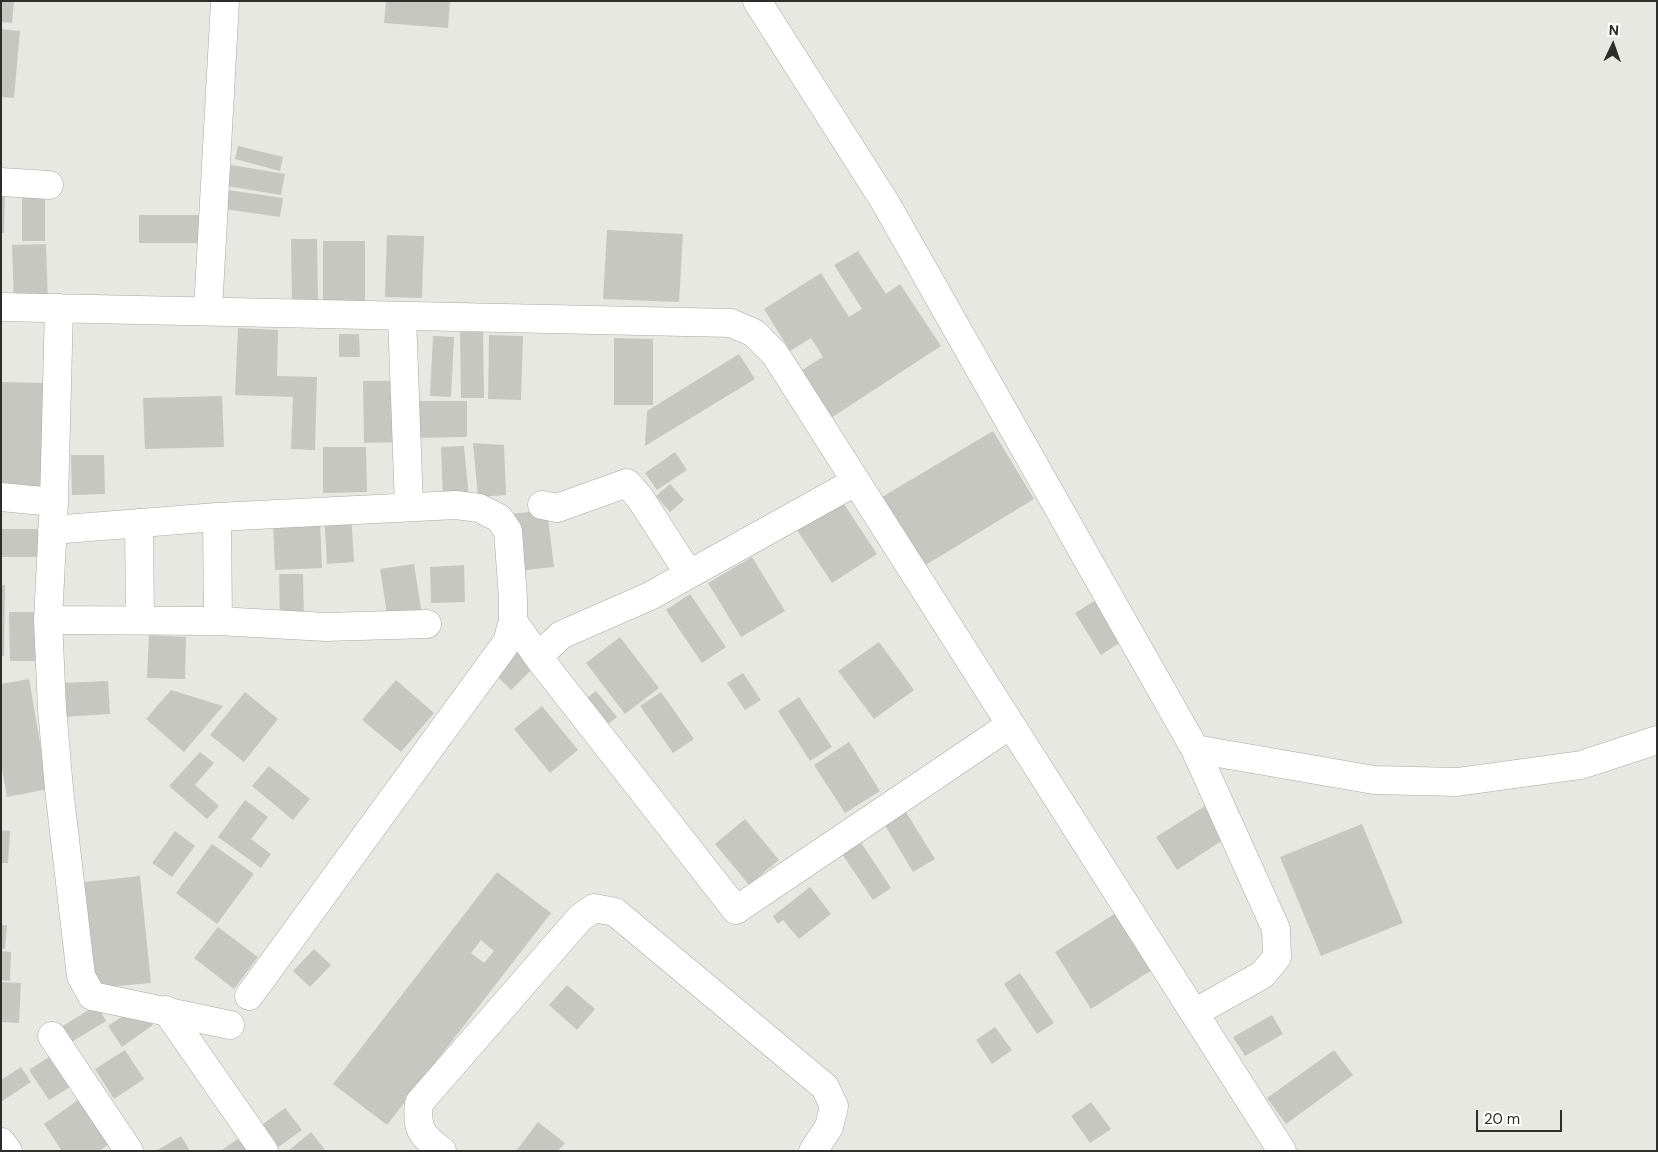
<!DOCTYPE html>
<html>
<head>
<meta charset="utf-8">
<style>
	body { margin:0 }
	#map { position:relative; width:1658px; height:1152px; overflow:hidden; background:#e7e8e2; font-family:"DM Sans",sans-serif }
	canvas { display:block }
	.frame { position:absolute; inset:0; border:2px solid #2d2d2b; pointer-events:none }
	.north { position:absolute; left:1588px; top:20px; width:50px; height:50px; -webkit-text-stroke:4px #fffffe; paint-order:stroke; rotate:3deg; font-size:14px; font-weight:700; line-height:20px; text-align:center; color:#2d2d2b }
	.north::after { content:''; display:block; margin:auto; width:18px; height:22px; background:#2d2d2b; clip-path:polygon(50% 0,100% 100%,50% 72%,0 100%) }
	.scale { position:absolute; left:1476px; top:1110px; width:86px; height:22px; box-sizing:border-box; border:2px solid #2d2d2b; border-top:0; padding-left:6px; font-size:15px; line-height:18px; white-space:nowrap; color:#2d2d2b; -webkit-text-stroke:4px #fffffe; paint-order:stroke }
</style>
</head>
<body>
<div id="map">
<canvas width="1658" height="1152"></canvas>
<div class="frame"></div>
<div class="north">N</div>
<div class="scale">20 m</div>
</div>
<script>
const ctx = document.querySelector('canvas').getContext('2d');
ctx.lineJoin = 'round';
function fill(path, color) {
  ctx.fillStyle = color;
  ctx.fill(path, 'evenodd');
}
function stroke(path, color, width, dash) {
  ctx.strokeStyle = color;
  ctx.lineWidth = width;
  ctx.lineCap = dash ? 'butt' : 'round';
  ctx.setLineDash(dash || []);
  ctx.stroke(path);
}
fill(new Path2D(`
	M 1,1 L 14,1 L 12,23 L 1,22 Z
	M 386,1 L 450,1 L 448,28 L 384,23 Z
	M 1,29 L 20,31 L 14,98 L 1,97 Z
	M 238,146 L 283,157 L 280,171 L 235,159 Z
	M 231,165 L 285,174 L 281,195 L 227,186 Z
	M 228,190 L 283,198 L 280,217 L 224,209 Z
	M 22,191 L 45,191 L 45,241 L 22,241 Z
	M 1,195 L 5,195 L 4,233 L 1,233 Z
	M 139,215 L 202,215 L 202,243 L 139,243 Z
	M 607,230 L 683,234 L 679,302 L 603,299 Z
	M 387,235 L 424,236 L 422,298 L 385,297 Z
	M 291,239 L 317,239 L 318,306 L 292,306 Z
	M 323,241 L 365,241 L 365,305 L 323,305 Z
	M 46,244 L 48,303 L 14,304 L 12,245 Z
	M 858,251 L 886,294 L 900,284 L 941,346 L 831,418 L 802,370 L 823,357 L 811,338 L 790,351 L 764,309 L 821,273 L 849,317 L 862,309 L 834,265 Z
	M 238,328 L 278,330 L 277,376 L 317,377 L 315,450 L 291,449 L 293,397 L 235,395 Z
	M 460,332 L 483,332 L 484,398 L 461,398 Z
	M 339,334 L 359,334 L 360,357 L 339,357 Z
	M 489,335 L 523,336 L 521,400 L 488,399 Z
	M 433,336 L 454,337 L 451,397 L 430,396 Z
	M 614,338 L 653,339 L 653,405 L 614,405 Z
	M 739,354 L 755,379 L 645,446 L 647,411 Z
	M 363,381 L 404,381 L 404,442 L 364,443 Z
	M 1,382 L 44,383 L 41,493 L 1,491 Z
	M 222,396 L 224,447 L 145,449 L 143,398 Z
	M 414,401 L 467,401 L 467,437 L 414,438 Z
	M 993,431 L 1034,499 L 924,566 L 882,497 Z
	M 473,443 L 504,445 L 506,495 L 478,497 Z
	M 464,446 L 469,498 L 443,500 L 441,447 Z
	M 323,447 L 366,447 L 367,492 L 323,493 Z
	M 675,452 L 687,470 L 657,490 L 645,473 Z
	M 71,455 L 104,455 L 105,494 L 72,495 Z
	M 670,484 L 684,500 L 670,512 L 656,496 Z
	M 840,498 L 877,554 L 832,583 L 795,527 Z
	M 547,510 L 554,567 L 517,571 L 511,514 Z
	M 351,512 L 354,562 L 327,564 L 324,513 Z
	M 320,520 L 322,568 L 275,570 L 273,522 Z
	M 1,529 L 42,529 L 42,557 L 1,557 Z
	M 752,557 L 785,611 L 741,637 L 708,583 Z
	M 414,564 L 422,615 L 388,620 L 380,569 Z
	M 464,565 L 465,602 L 431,603 L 430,567 Z
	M 279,574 L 303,574 L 304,621 L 280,621 Z
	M 1,585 L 5,585 L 4,656 L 1,656 Z
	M 690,594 L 726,647 L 702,663 L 666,610 Z
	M 1099,598 L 1125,639 L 1101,655 L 1075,613 Z
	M 9,612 L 45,612 L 46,661 L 10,661 Z
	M 149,635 L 186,637 L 185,679 L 147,678 Z
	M 620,637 L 659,688 L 625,714 L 586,663 Z
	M 879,642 L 914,690 L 874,719 L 838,671 Z
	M 517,646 L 536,665 L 511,690 L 492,671 Z
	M 743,673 L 761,700 L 745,710 L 727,683 Z
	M 29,679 L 48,789 L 7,797 L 1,762 L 1,684 Z
	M 396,680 L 434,713 L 401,752 L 362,720 Z
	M 108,681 L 110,714 L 63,717 L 61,683 Z
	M 171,690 L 223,706 L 184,752 L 146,719 Z
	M 596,691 L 617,717 L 603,728 L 582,702 Z
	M 245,692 L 278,719 L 244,762 L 210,735 Z
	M 661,692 L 694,739 L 673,753 L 640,706 Z
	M 799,697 L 832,747 L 810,761 L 778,711 Z
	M 542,706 L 578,750 L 550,773 L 514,729 Z
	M 849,742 L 880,791 L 845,813 L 814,765 Z
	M 200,752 L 214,763 L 195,785 L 219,806 L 207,819 L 169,786 Z
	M 269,766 L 310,799 L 293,820 L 252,786 Z
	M 245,800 L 268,817 L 251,839 L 271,854 L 261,868 L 218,837 Z
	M 901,804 L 935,859 L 913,872 L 880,817 Z
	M 1205,806 L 1226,838 L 1177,870 L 1156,837 Z
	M 745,819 L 779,860 L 749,885 L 715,844 Z
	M 1362,824 L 1403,923 L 1321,956 L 1280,857 Z
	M 1,830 L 10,831 L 8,863 L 1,863 Z
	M 175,831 L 195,846 L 172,877 L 152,863 Z
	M 858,838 L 891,888 L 873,900 L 840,851 Z
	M 212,844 L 254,874 L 217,924 L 176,893 Z
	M 497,872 L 551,913 L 387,1125 L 333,1084 ZM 481,940 L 494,951 L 484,963 L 471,953 Z
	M 140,876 L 151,983 L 95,988 L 84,882 Z
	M 810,887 L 831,914 L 799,939 L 783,920 L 778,924 L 773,916 Z
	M 1119,911 L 1155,968 L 1091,1009 L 1055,952 Z
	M 1,925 L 7,925 L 5,949 L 1,949 Z
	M 218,927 L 258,957 L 234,989 L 194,958 Z
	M 314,949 L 331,965 L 310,987 L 293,971 Z
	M 1,951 L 11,952 L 10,981 L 1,980 Z
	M 1020,973 L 1054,1023 L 1037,1034 L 1004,984 Z
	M 1,982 L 21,983 L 19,1023 L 1,1022 Z
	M 567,985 L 595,1009 L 577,1030 L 549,1005 Z
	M 97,1005 L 106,1021 L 70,1043 L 61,1027 Z
	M 139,1005 L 153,1025 L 122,1047 L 108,1026 Z
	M 1272,1015 L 1283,1034 L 1245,1056 L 1233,1037 Z
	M 995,1027 L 1012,1050 L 992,1064 L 976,1040 Z
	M 125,1050 L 144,1079 L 114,1099 L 95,1069 Z
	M 1334,1050 L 1353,1075 L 1286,1124 L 1267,1098 Z
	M 55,1053 L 75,1084 L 49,1100 L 29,1070 Z
	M 21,1067 L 31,1082 L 1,1102 L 1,1080 Z
	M 81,1098 L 112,1142 L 99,1151 L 62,1151 L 44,1124 Z
	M 1091,1102 L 1111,1129 L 1090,1143 L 1071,1116 Z
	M 285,1108 L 302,1130 L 273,1151 L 249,1134 Z
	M 538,1122 L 565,1143 L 558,1151 L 516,1151 Z
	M 311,1132 L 326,1151 L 288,1151 Z
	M 181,1136 L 190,1151 L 156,1151 Z
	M 241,1137 L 250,1151 L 220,1151 Z`), '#c7c7c2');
const minor = new Path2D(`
	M 757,1 L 885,202 L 1195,749 L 1276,929 L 1277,957 L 1262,975 L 1194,1013
	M 1,182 L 49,185
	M 1,307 L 731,323 L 754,333 L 775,354 L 1282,1151
	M 59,308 L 54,502 L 48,620 L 52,708 L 59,789 L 81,976 L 92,996 L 230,1025
	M 208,311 L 225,1
	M 402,316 L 409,507
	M 1,497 L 54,502
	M 542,505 L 557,508 L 627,483 L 640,498 L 689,574
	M 217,517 L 218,621
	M 139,523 L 140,620
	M 52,530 L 217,517 L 456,505 L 479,508 L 499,518 L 508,531 L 513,598 L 513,621 L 507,642 L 249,996
	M 48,620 L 218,621 L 326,627 L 427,624
	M 513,621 L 538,657 L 736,910 L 1010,725
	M 538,657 L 561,635 L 650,596 L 855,482
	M 1195,749 L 1374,780 L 1457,782 L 1581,765 L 1657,740
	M 166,1010 L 264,1151
	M 52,1036 L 129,1151
	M 1,1142 L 8,1151
	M 442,1151 C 421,1135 416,1129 419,1103 L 580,918 L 594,908 L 615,912 L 825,1087 L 834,1106 L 829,1127 L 813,1151`);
stroke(minor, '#a8a8a3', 29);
stroke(minor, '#fff', 28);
</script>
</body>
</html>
